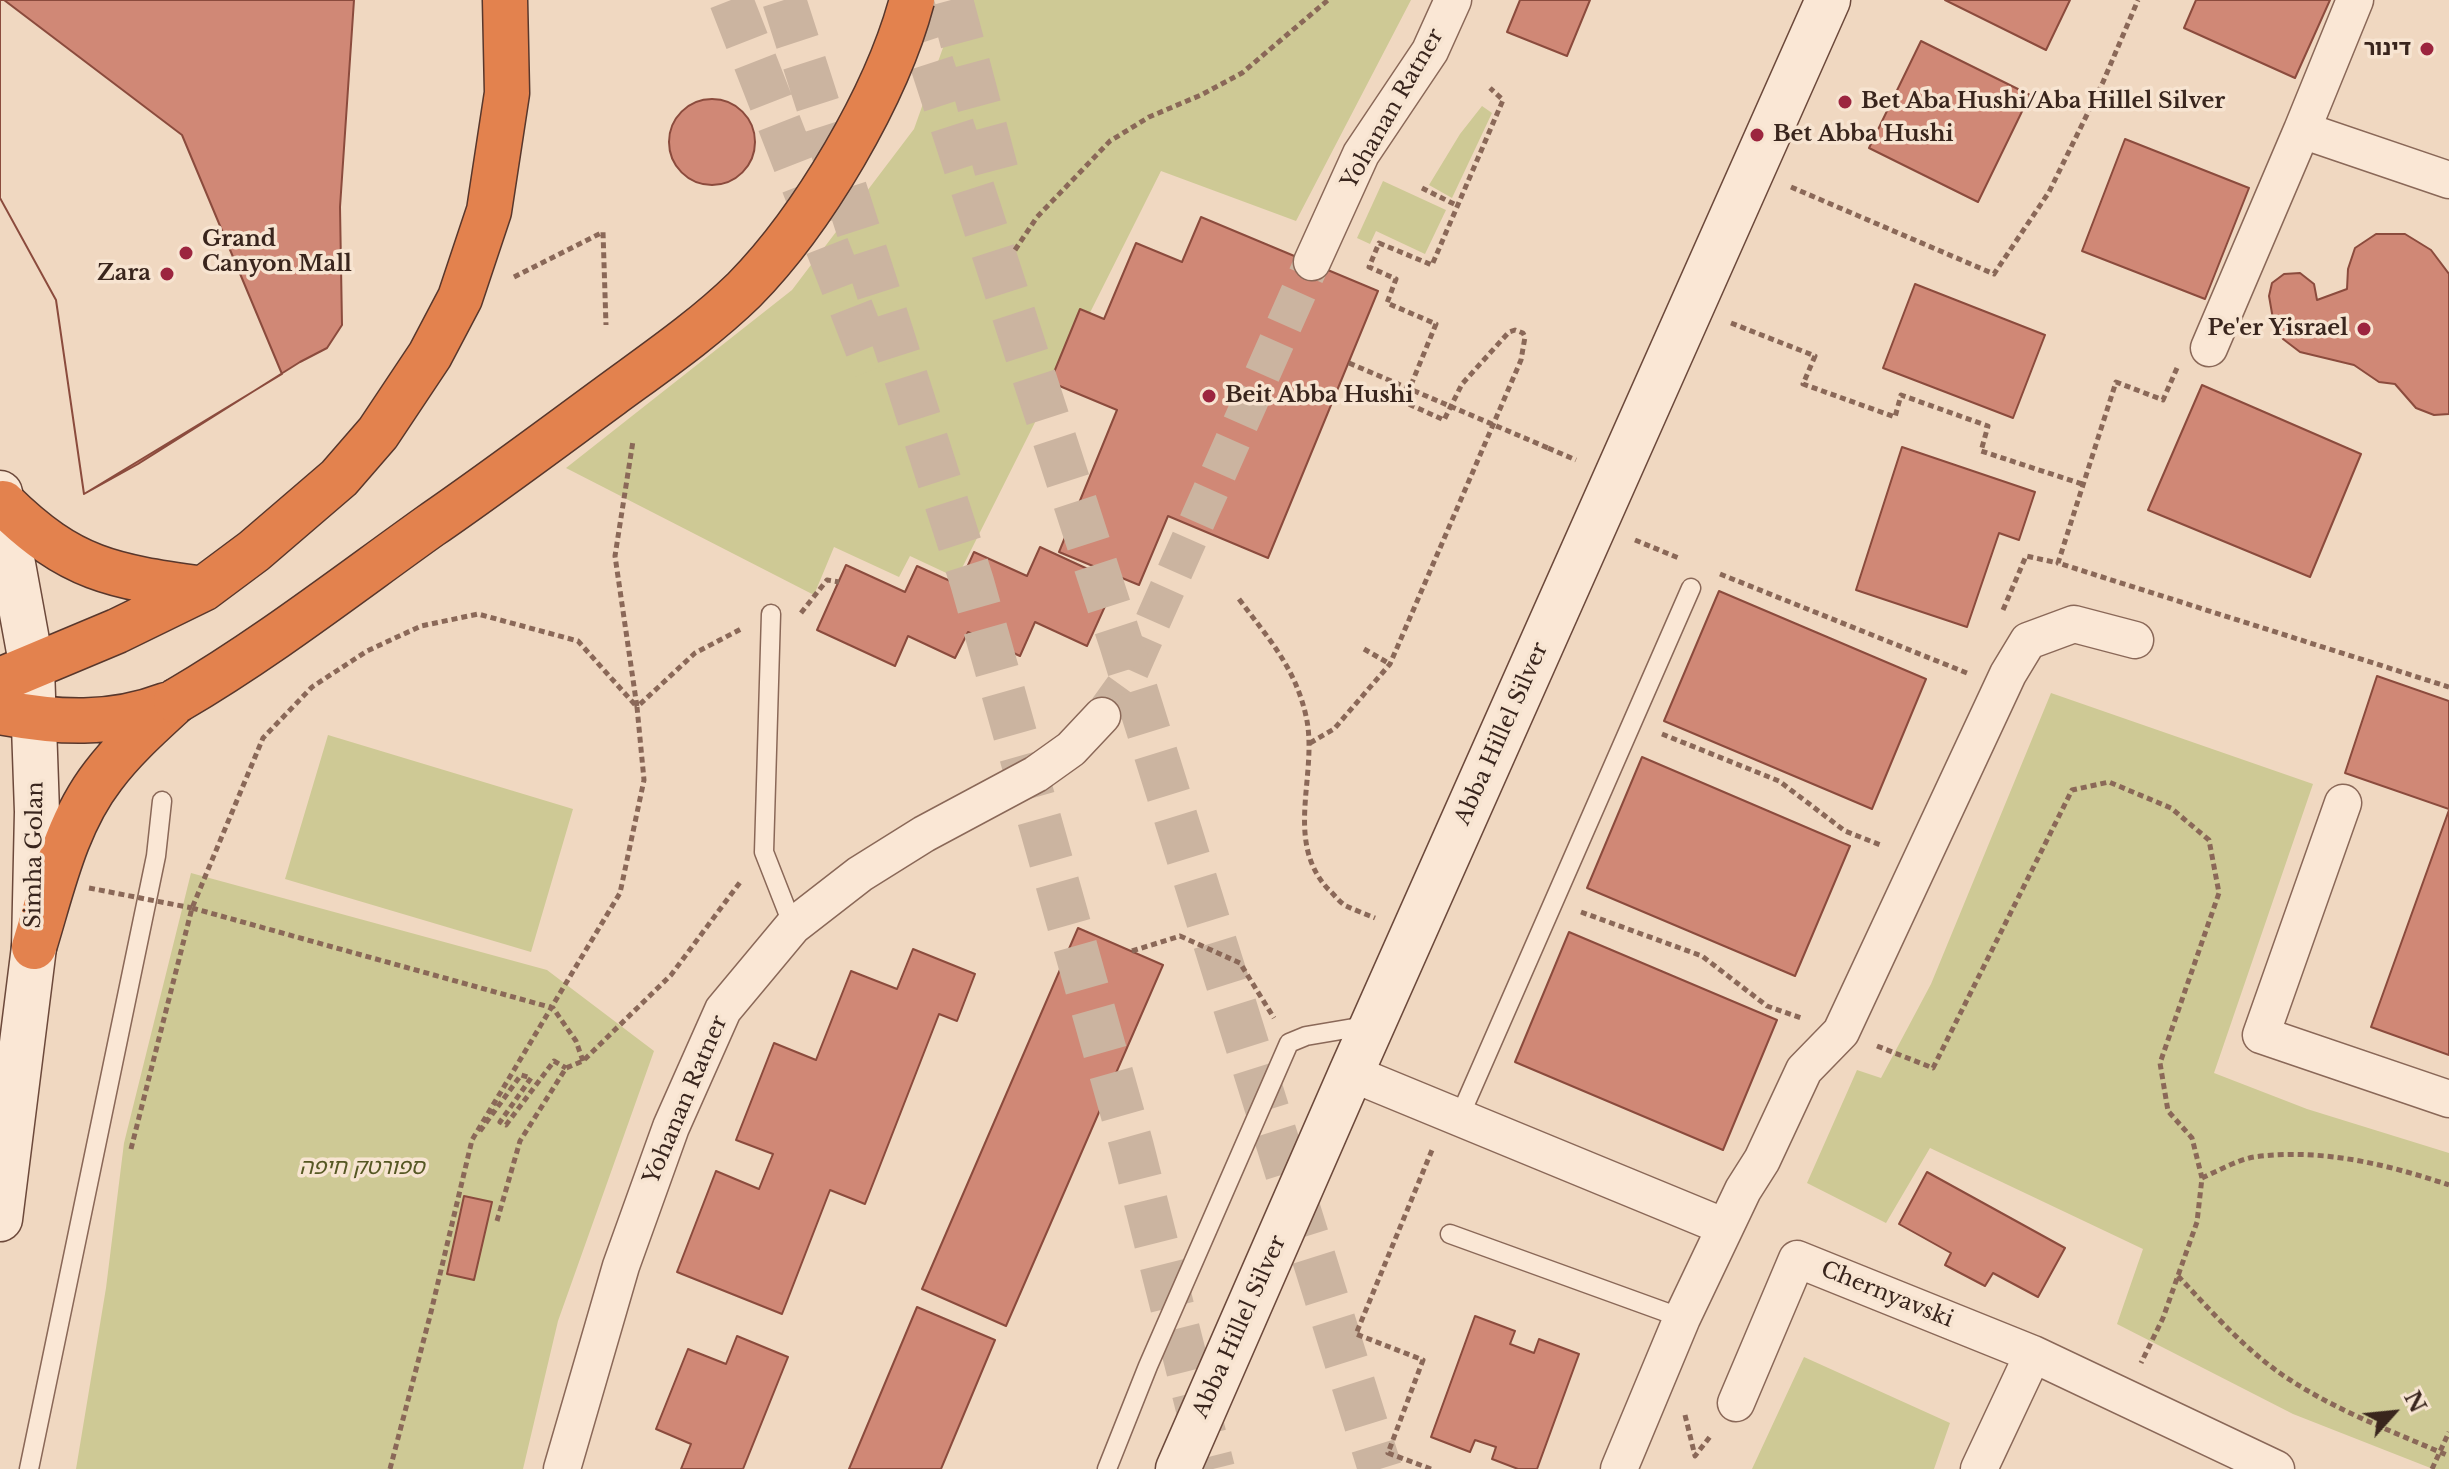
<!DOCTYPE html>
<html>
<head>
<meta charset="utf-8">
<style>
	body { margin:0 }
	#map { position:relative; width:2449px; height:1469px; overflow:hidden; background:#f0d8c1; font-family:"Libre Baskerville",serif }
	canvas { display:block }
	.north { position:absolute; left:2353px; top:1373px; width:80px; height:80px; -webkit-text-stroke:6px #f7e4d1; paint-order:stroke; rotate:63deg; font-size:22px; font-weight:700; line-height:32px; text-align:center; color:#39251d }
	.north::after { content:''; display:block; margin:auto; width:28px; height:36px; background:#39251d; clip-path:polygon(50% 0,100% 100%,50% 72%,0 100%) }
</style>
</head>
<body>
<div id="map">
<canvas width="2449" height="1469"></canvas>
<div class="north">N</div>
</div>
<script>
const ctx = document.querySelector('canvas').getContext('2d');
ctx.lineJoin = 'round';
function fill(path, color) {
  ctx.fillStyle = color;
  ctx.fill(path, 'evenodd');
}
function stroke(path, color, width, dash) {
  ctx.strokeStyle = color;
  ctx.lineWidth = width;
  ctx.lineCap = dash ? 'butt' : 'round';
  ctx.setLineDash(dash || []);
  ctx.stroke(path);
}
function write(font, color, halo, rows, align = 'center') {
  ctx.font = font + ' "Libre Baskerville","Noto Sans Hebrew",serif';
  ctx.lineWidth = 7;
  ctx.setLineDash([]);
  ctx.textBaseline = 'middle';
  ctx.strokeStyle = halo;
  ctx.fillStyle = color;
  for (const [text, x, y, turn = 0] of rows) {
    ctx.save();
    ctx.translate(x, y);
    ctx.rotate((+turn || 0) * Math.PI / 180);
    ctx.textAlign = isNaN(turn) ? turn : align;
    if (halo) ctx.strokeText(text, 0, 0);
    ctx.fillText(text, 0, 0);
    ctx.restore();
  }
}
fill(new Path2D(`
	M 960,0 L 1411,0 L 1296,221 L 1161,171 L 957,578 L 910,556 L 899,577 L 834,547 L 814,595 L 566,468 L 792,290 L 914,129 Z
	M 1482,106 L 1492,113 L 1452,198 L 1429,185 L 1460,134 Z
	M 1383,181 L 1446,210 L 1425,254 L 1376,231 L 1370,244 L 1357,238 Z
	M 2051,693 L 2313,784 L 2214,1073 L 2307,1109 L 2449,1153 L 2449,1469 L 2433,1469 L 2293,1414 L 2117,1324 L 2143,1249 L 1930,1148 L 1886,1223 L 1807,1183 L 1857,1070 L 1881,1078 L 1931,984 Z
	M 328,735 L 573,809 L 531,952 L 285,879 Z
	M 191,873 L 547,970 L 654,1051 L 558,1321 L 523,1469 L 76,1469 L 106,1288 L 124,1143 Z
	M 1804,1357 L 1950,1423 L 1934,1469 L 1752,1469 Z`), '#cec995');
const building = new Path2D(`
	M 0,0 L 354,0 L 340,207 L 342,325 L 327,348 L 300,362 L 138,464 L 84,494 L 56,300 L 0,198 Z
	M 0,0 L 4,0 L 182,135 L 282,374 L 84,494 L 56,300 L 0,198 Z
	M 1520,0 L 1590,0 L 1567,56 L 1507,32 Z
	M 1945,0 L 2070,0 L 2046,50 Z
	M 2196,0 L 2330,0 L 2295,78 L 2184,28 Z
	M 1921,41 L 2030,95 L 1978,202 L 1869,148 Z
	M669 142a43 43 0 1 1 86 0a43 43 0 1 1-86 0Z
	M 2125,139 L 2249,188 L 2205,299 L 2082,251 Z
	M 1201,217 L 1378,291 L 1268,558 L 1168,516 L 1139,585 L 1059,552 L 1117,410 L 1050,382 L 1080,309 L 1104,319 L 1136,243 L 1182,262 Z
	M 2376,234 L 2405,234 L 2431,250 L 2449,274 L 2449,414 L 2434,415 L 2416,408 L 2395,384 L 2379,382 L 2354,365 L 2300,352 L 2283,339 L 2273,319 L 2269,296 L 2272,283 L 2284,274 L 2300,273 L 2314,284 L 2317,300 L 2347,289 L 2348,269 L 2355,248 Z
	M 1915,284 L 2045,335 L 2013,418 L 1883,368 Z
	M 2202,385 L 2361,454 L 2310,577 L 2148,510 Z
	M 1902,447 L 2035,492 L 2019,540 L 1999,533 L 1967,627 L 1856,590 Z
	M 1040,547 L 1116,582 L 1087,646 L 1035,622 L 1020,656 L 968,632 L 955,658 L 908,636 L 895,666 L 817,630 L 846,565 L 905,592 L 917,566 L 959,585 L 974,552 L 1027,576 Z
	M 1719,591 L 1926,679 L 1872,809 L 1664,721 Z
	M 2377,676 L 2449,701 L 2449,809 L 2345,773 Z
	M 1642,757 L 1850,846 L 1795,976 L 1587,888 Z
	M 2449,810 L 2449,1055 L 2371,1027 Z
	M 1078,928 L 1163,965 L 1006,1326 L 922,1289 Z
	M 1569,932 L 1777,1020 L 1723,1150 L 1515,1062 Z
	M 913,949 L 975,974 L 957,1021 L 939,1014 L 865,1204 L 830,1190 L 782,1314 L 677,1272 L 716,1171 L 759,1189 L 773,1154 L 736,1140 L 774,1043 L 816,1060 L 851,971 L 897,989 Z
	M 1927,1172 L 2065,1248 L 2038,1297 L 1993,1273 L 1985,1286 L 1945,1265 L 1951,1253 L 1899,1224 Z
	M 464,1196 L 492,1202 L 474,1280 L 447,1274 Z
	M 917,1307 L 995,1340 L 941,1469 L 849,1469 Z
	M 1475,1316 L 1515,1331 L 1510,1344 L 1534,1353 L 1539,1339 L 1579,1354 L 1537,1469 L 1518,1469 L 1492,1459 L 1496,1447 L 1475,1440 L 1470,1452 L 1431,1437 Z
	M 737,1336 L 788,1357 L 743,1469 L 681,1469 L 691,1444 L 656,1429 L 688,1349 L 726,1364 Z`);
fill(building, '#d08876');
stroke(building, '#8b4b3d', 2);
stroke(new Path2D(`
	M 1102,716 L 1125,684 L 1312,262`), '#cbb4a0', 36, [36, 18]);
stroke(new Path2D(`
	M 731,0 L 875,369
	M 784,0 L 972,582 L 1132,1147 L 1213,1469
	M 911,0 L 1121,643 L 1380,1469
	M 951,0 L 999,180`), '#cbb4a0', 44, [44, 22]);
const lane = new Path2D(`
	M 771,614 L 764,852 L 793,926
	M 1459,1118 L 1691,588
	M 1450,1234 L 1682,1318
	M 29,1469 L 156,856 L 162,801
	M 1107,1469 L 1148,1366 L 1289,1043 L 1306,1036 L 1371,1025`);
const street = new Path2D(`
	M 2355,0 L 2302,130 L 2449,180
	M 1312,262 L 1361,154 L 1430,51 L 1453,0
	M 2209,348 L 2302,130
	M 2343,803 L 2261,1035 L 2449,1099
	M 1351,1073 L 1725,1227
	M 1736,1403 L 1797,1259 L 2033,1354 L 2276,1469
	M 562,1469 L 621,1266 L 671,1127 L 723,1010 L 793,926 L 860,874 L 924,834 L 1036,774 L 1071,749 L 1102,716
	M 1619,1469 L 1682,1318 L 1743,1190 L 1762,1160 L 1804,1070 L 1841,1032 L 2008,674 L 2028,641 L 2074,624 L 2135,640
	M 1979,1469 L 2033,1354`);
const secondary = new Path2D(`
	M 0,493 L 32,668 L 37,812 L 34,947 L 0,1219
	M 1178,1469 L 1351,1073 L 1828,0`);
const highway = new Path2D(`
	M 3,503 C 71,570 112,576 203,589
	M 0,680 L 117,631 L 203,589 L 254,551 L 339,478 L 378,433 L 430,355 L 460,298 L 489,211 L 507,93 L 505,0
	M 0,712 C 58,723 111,726 166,705
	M 34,947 C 52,889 65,825 103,776 C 124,748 150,725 176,701`);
stroke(lane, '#8a6858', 21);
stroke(street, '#8a6858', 39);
stroke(secondary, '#6c493b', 47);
stroke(highway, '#58372c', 47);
stroke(new Path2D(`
	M 1791,187 L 1994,274 L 2049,192 L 2103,82 L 2138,0
	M 1422,188 L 1458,206
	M 1015,250 L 1037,217 L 1110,141 L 1149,117 L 1201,95 L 1242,73 L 1328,0
	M 514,277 L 603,232 L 606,325
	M 1731,323 L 1815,356 L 1803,384 L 1895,417 L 1901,395 L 1988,426 L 1981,451 L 2082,484
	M 2177,368 L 2163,400 L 2116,382 L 2058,563 L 2449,687
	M 1548,448 L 1576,460
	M 1635,540 L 1681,559
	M 1720,574 L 1967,673
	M 1239,599 C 1268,638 1295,667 1306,716 C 1319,773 1283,840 1328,889 C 1334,894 1339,902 1346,906 C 1355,910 1365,914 1375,918
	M 2003,610 L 2026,556 L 2058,563
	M 801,613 L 827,580 L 839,582
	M 1364,649 L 1390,664
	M 1662,734 L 1779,781 L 1845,831 L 1883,846
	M 1310,743 L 1334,729 L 1390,664 L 1521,360 L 1525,337 L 1523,333 L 1515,330 L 1509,332 L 1462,384 L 1444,420 L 1404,402 L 1436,324 L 1387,303 L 1396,279 L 1369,267 L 1379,243 L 1432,265 L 1503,100 L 1490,88
	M 192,908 L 553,1008 L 576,1041 L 583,1061
	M 1581,912 L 1702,956 L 1767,1006 L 1801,1018
	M 1132,951 L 1180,936 L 1240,963 L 1274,1018
	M 1877,1046 L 1933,1068 L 2072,790 L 2109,782 L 2171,808 L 2209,840 L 2219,893 L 2160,1063 L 2168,1111 L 2192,1138 L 2202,1178 L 2197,1222 L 2163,1318 L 2141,1363
	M 480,1131 L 521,1075 L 531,1078 L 500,1122 L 506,1125 L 554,1061 L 566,1068
	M 131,1149 L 192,908 L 263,738 L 312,687 L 367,651 L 421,626 L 478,614 L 578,641 L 637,707 L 615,556 L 633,441
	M 2202,1178 C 2218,1171 2237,1160 2254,1157 C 2321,1148 2386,1164 2449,1185
	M 497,1221 L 520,1141 L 566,1068 L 583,1061 L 671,975 L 741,881
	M 2178,1276 C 2212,1312 2245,1350 2287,1378 C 2337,1411 2394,1432 2449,1456
	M 1685,1415 L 1695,1456 L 1712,1434
	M 390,1469 L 431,1312 L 472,1140 L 620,893 L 644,780 L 637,707 L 695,653 L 741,629
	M 1431,1469 L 1388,1453 L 1423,1360 L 1356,1334 L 1432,1150
	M 2432,1469 L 2449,1432`), '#8a6858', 5, [6, 4]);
stroke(lane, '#fae7d5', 18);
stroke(street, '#fae7d5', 36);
stroke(secondary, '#fae7d5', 44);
stroke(highway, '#e3824e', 44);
const highwayBridge = new Path2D(`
	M 176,701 C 265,649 346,586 430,526 C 491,484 551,439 611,395 C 656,362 704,329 744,290 C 813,220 887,95 912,0`);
stroke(highwayBridge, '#58372c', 47, []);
stroke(new Path2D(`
	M 1349,363 L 1548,448
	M 89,888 L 192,908`), '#8a6858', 5, [6, 4]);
stroke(highwayBridge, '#e3824e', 44);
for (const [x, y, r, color] of [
	[2427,49,8,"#9c253f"],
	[1845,102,8,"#9c253f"],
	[1757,135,8,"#9c253f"],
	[186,253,8,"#9c253f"],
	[167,274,8,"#9c253f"],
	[2364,329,8,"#9c253f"],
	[1209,396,8,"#9c253f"]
]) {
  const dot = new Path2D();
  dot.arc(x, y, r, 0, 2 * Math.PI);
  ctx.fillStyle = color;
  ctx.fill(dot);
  stroke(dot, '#f7e4d1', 3);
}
write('bold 22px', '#39251d', '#f7e4d1', [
	["דינור",2411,49,"right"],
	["Bet Aba Hushi/Aba Hillel Silver",1861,102],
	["Bet Abba Hushi",1773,135],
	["Grand",202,240],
	["Canyon Mall",202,265],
	["Zara",151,274,"right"],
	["Pe'er Yisrael",2348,329,"right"],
	["Beit Abba Hushi",1225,396]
], 'left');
write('22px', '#39251d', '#f7e4d1', [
	["Yohanan Ratner",1393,109,-60],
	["Abba Hillel Silver",1502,734,-66],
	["Simha Golan",35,855,-89],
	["Yohanan Ratner",686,1100,-67],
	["Chernyavski",1887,1295,22],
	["Abba Hillel Silver",1240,1327,-66]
]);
write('italic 22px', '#555723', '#f7e4d1', [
	["ספורטק חיפה",362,1168]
]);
</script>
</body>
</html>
